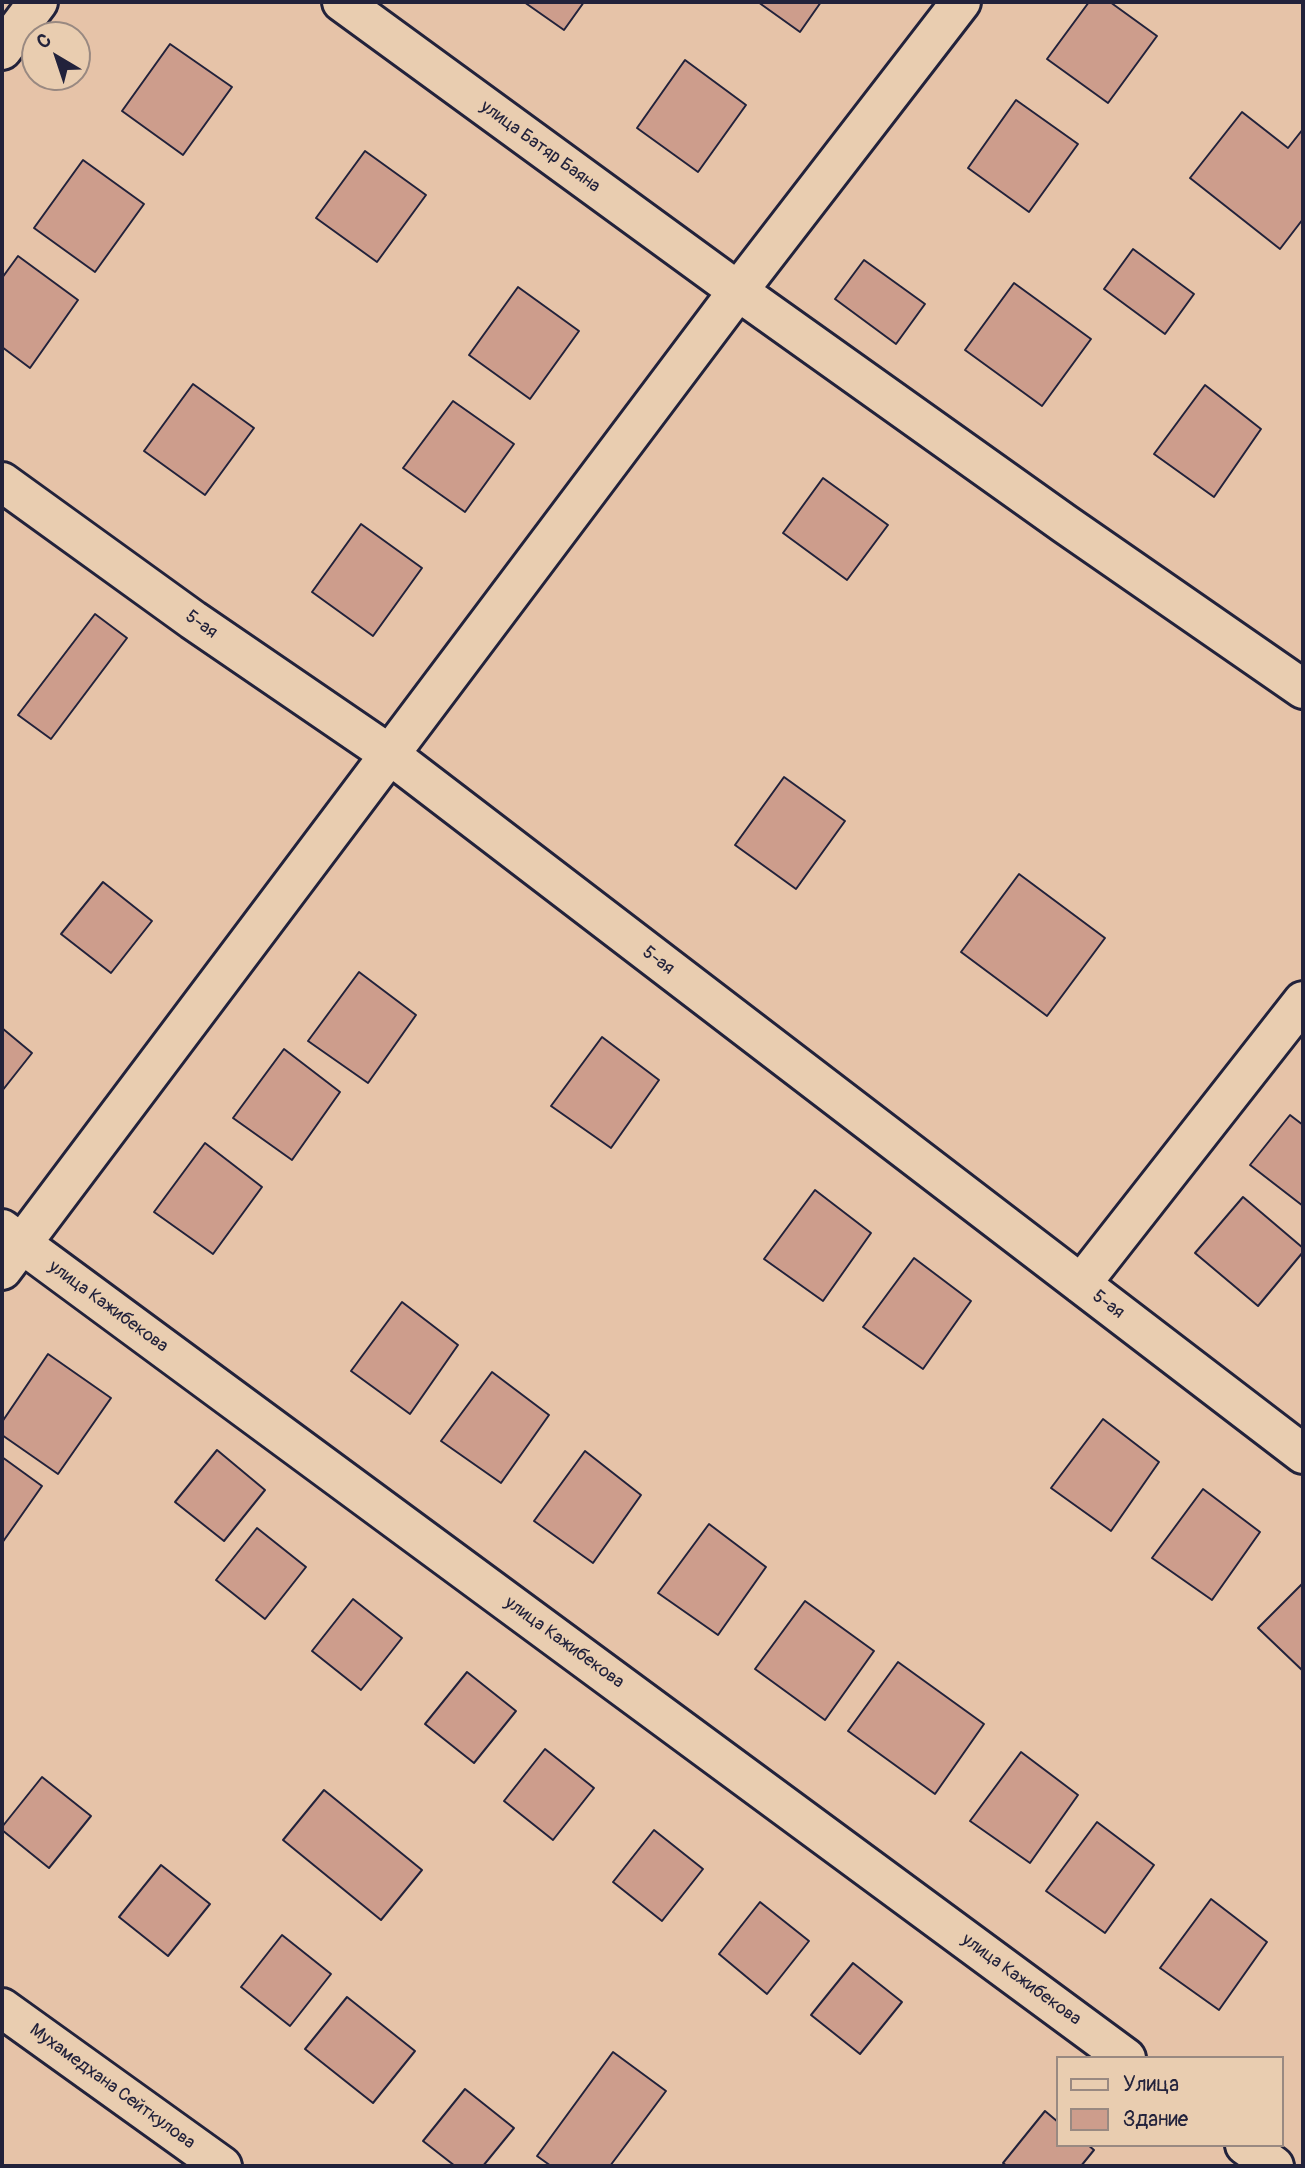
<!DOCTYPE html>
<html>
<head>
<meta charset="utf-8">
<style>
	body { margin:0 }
	#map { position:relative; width:1305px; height:2168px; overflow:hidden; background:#e6c3a8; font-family:Pangolin,sans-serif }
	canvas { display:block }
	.frame { position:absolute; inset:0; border:4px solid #22223b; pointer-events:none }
	.legend { position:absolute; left:1056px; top:2056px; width:228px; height:91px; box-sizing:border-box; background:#e9cdb0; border:2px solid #998981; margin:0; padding:9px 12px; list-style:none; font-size:21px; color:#22223b }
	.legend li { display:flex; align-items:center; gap:14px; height:35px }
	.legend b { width:35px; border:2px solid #998981 }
	.north { position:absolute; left:21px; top:21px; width:70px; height:70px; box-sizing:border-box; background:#e9cdb0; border:2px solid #998981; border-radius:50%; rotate:321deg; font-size:19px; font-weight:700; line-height:28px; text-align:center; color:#22223b }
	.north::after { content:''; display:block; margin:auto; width:24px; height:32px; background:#22223b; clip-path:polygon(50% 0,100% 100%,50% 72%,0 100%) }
</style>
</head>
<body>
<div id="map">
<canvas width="1305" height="2168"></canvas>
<div class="frame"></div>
<ul class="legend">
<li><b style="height:9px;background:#e9cdb0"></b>Улица</li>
<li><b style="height:19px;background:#cd9d8c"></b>Здание</li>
</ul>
<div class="north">С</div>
</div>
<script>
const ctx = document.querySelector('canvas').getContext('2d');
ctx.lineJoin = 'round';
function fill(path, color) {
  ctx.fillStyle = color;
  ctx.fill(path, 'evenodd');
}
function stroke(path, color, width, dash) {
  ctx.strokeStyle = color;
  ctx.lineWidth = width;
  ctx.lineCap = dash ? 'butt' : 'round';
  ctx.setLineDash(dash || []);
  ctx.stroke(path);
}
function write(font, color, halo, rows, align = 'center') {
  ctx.font = font + ' Pangolin,sans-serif';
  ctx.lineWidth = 5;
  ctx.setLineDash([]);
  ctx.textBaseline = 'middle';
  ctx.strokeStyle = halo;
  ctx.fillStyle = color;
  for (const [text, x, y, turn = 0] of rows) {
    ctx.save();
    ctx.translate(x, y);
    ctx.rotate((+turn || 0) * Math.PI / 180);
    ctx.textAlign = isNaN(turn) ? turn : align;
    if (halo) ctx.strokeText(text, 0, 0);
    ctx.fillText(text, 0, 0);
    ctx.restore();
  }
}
const building = new Path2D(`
	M 524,2 L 584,2 L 564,30 Z
	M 758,2 L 821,2 L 800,32 Z
	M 1089,2 L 1110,2 L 1157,36 L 1108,103 L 1047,59 Z
	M 170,44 L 232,87 L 183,155 L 122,111 Z
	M 685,60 L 746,105 L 698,172 L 637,128 Z
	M 1016,100 L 1078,144 L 1029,212 L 968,168 Z
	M 1242,112 L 1288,148 L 1303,129 L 1303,219 L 1280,249 L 1190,178 Z
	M 365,151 L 426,195 L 377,262 L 316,218 Z
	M 83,160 L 144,204 L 95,272 L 34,228 Z
	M 1133,249 L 1194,294 L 1165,334 L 1104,289 Z
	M 18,256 L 78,300 L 30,368 L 2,347 L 2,278 Z
	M 864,260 L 925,304 L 896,344 L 835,299 Z
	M 1014,283 L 1091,339 L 1042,406 L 965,350 Z
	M 518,287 L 579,331 L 530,399 L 469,355 Z
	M 193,384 L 254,428 L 205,495 L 144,451 Z
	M 1205,385 L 1261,429 L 1214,497 L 1154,454 Z
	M 453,401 L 514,444 L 465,512 L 403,468 Z
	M 823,478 L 888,525 L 847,580 L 783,533 Z
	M 361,524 L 422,568 L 373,636 L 312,592 Z
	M 95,614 L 127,638 L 51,739 L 18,715 Z
	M 784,777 L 845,821 L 796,889 L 735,845 Z
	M 1019,874 L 1105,938 L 1047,1016 L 961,952 Z
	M 103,882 L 152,921 L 111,973 L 61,934 Z
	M 359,972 L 416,1015 L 368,1083 L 308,1041 Z
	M 2,1028 L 32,1053 L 2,1091 Z
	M 602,1037 L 659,1080 L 611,1148 L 551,1106 Z
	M 284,1049 L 340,1092 L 292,1160 L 233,1118 Z
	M 1290,1115 L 1303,1125 L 1303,1206 L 1250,1165 Z
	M 205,1143 L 262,1187 L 213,1254 L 154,1212 Z
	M 815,1190 L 871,1233 L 823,1301 L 764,1259 Z
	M 1243,1197 L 1303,1248 L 1303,1252 L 1258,1306 L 1195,1253 Z
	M 914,1258 L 971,1301 L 923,1369 L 863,1327 Z
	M 402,1302 L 458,1345 L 410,1414 L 351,1371 Z
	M 48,1354 L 111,1398 L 58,1474 L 2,1435 L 2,1422 Z
	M 492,1372 L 549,1415 L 501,1483 L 441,1441 Z
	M 1103,1419 L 1159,1462 L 1111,1531 L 1051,1488 Z
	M 217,1450 L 265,1490 L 224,1541 L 175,1502 Z
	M 585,1451 L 641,1495 L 593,1563 L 534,1521 Z
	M 2,1457 L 42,1486 L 2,1543 Z
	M 1203,1489 L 1260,1532 L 1212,1600 L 1152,1558 Z
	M 709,1524 L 766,1567 L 718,1635 L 658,1593 Z
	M 257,1528 L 306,1567 L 265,1619 L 216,1580 Z
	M 1303,1583 L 1303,1671 L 1258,1628 Z
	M 353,1599 L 402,1638 L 361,1690 L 312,1651 Z
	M 805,1601 L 874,1651 L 825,1720 L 755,1669 Z
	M 898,1662 L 984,1724 L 935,1794 L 848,1731 Z
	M 467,1672 L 516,1711 L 474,1763 L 425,1724 Z
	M 545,1749 L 594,1788 L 553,1840 L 504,1801 Z
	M 1021,1752 L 1078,1795 L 1030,1863 L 970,1821 Z
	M 42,1777 L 91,1816 L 49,1868 L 2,1830 L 2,1827 Z
	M 324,1790 L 422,1870 L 381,1920 L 283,1840 Z
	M 1097,1822 L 1154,1865 L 1105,1933 L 1046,1891 Z
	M 654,1830 L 703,1869 L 662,1921 L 613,1882 Z
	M 161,1865 L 210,1904 L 168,1956 L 119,1917 Z
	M 1211,1899 L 1267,1942 L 1219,2010 L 1160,1968 Z
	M 760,1902 L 809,1941 L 767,1994 L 719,1954 Z
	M 282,1935 L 331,1974 L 290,2026 L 241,1987 Z
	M 853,1963 L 902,2002 L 860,2054 L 811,2015 Z
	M 347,1997 L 415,2051 L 373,2103 L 305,2049 Z
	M 613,2052 L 666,2091 L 610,2166 L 551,2166 L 537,2156 Z
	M 465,2089 L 514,2128 L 483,2166 L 455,2166 L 423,2141 Z
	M 1045,2111 L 1058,2122 L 1058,2145 L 1088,2145 L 1094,2150 L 1081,2166 L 1007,2166 L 1003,2163 Z`);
fill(building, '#cd9d8c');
stroke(building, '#22223b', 2);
const minor = new Path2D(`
	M 342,2 L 738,291 L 1065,524 L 1303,689
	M 2,50 L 38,2
	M 2,482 L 193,620 L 389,754 L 1303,1454
	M 2,1229 L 1126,2058
	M 2,1270 L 738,291 L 961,2
	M 1081,1284 L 1303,1001
	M 2,2008 L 222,2166
	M 1245,2145 L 1274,2166`);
stroke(minor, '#22223b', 44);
stroke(minor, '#e9cdb0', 38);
write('18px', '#22223b', '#e9cdb0', [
	["улица Батяр Баяна",540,147,36],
	["5-ая",201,625,35],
	["5-ая",658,961,37],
	["5-ая",1108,1305,37],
	["улица Кажибекова",108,1307,36],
	["улица Кажибекова",564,1643,36],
	["улица Кажибекова",1021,1980,36],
	["Мухамедхана Сейткулова",112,2087,36]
]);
</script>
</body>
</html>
